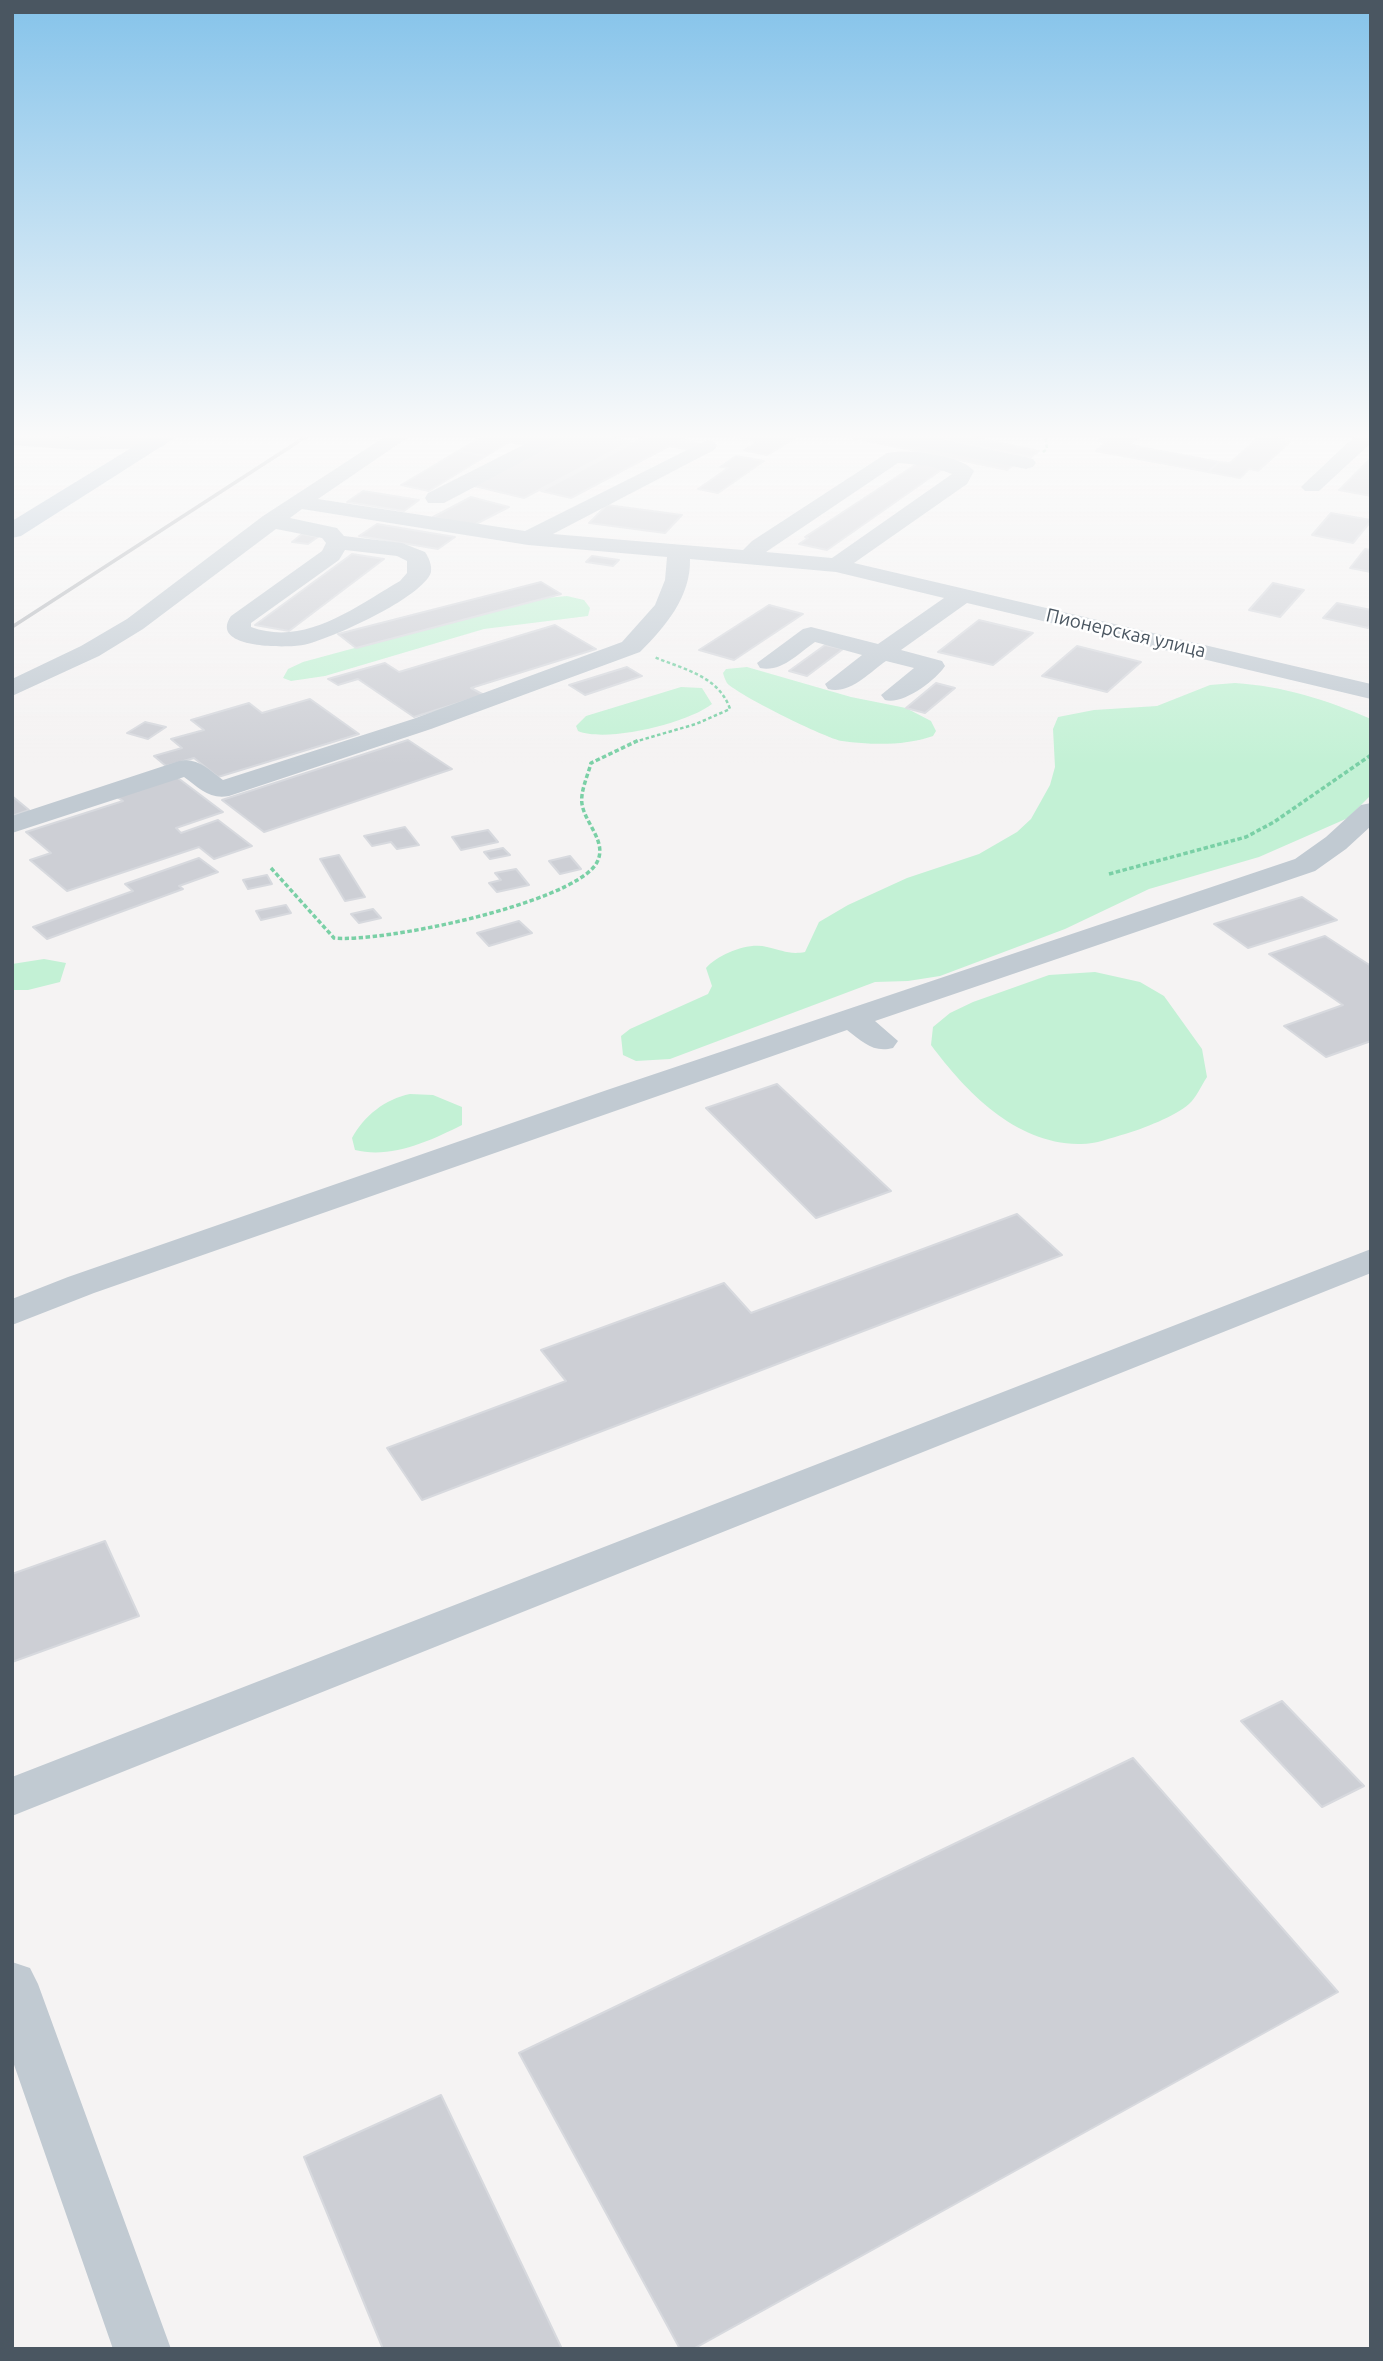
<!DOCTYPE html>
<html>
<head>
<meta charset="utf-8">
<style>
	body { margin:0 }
	#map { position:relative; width:1383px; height:2361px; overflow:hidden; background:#f5f3f3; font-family:Ubuntu,sans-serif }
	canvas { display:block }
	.frame { position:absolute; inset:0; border:14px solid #4a5661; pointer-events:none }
</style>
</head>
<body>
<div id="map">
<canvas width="1383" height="2361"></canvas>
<div class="frame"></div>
</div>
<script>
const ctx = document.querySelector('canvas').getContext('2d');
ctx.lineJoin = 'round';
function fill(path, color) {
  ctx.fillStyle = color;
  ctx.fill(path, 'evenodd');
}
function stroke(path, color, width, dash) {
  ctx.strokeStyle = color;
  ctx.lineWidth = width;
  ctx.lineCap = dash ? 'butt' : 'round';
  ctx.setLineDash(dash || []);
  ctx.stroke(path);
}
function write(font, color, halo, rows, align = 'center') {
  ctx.font = font + ' Ubuntu,sans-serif';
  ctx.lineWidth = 5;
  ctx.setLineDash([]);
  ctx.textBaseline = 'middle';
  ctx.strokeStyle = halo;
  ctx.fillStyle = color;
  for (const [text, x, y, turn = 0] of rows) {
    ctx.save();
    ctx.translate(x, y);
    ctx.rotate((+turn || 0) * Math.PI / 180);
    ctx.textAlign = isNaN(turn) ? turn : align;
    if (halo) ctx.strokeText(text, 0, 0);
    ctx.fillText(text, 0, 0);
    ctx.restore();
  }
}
fill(new Path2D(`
	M 567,596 L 584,600 L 590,608 L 588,616 L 484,629 L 325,676 L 291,681 L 283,678 L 288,669 L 303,662 L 535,599 Z
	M 747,667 L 851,697 L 906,708 L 931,721 L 936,731 L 933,736 C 904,746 872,745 842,741 C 827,739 736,694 727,683 C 725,680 724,676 723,673 L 726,669 Z
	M 1235,683 C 1283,686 1327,700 1371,719 L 1371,795 L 1348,818 L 1259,857 L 1149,889 L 1065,929 L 940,976 L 908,981 L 875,982 L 670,1059 L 636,1061 L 623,1055 L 621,1036 L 630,1029 L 708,994 L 712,986 L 706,968 C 719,954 748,942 767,947 C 782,950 789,955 805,952 L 819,922 L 848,905 L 907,878 L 979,854 L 1017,832 L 1031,819 L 1050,785 L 1055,767 L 1053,729 L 1058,717 L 1094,710 L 1157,706 L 1210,685 Z
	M 681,687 L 702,688 L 712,704 C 688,723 607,743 578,731 L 576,726 L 586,716 Z
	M 44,959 L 66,963 L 60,982 L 28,990 L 12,990 L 12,964 Z
	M 1095,972 L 1140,982 L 1164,996 L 1202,1049 L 1207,1077 C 1201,1086 1196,1098 1189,1104 C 1176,1116 1142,1129 1125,1134 C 1110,1138 1094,1145 1078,1144 C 1015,1143 966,1092 931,1045 L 933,1027 L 950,1013 L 973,1002 L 1049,975 Z
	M 410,1094 L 433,1095 L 462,1107 L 462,1125 C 430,1141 391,1159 355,1150 L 352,1138 C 364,1116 385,1099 410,1094 Z`), '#c3f1d5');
const building = new Path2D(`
	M 486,434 L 538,434 L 542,435 L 526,445 L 509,442 L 486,456 L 458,451 Z
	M 575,434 L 597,434 L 630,442 L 524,498 L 474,486 Z
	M 650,434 L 690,434 L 681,439 L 700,444 L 688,450 L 669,446 L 571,498 L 541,491 Z
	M 724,434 L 780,434 L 796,438 L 767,455 L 744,450 L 758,442 Z
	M 834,434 L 868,434 L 1015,464 L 1007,470 Z
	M 919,434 L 957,434 L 1039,451 L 1031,457 Z
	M 1105,434 L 1142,434 L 1130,444 L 1140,447 L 1128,457 L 1096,451 L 1106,442 L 1097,441 Z
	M 1261,435 L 1291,441 L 1258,471 L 1249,469 L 1240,478 L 1208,472 L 1219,462 L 1230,463 Z
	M 1140,447 L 1219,462 L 1208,472 L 1128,457 Z
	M 458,451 L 486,456 L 429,491 L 401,485 Z
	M 736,456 L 764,461 L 718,493 L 698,489 L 728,468 L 720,467 Z
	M 1371,458 L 1371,496 L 1339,490 Z
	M 918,463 L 944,468 L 827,550 L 799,544 L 808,538 L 805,537 Z
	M 363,491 L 419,500 L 404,511 L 347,502 Z
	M 471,497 L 509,507 L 472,526 L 433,517 Z
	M 607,505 L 682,515 L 665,533 L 589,523 Z
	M 1331,513 L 1371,520 L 1371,521 L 1353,543 L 1312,535 Z
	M 377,524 L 455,537 L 438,549 L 359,536 Z
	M 302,534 L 318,537 L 308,544 L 292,542 Z
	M 1365,549 L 1371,550 L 1371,572 L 1350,568 Z
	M 352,554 L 384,559 L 289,631 L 255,625 Z
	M 592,556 L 619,560 L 613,566 L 586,562 Z
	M 541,582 L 561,594 L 356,648 L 338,634 Z
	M 1273,583 L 1304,590 L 1280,617 L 1249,610 Z
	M 1337,603 L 1371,610 L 1371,624 L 1368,628 L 1323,618 Z
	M 769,605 L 803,614 L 734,660 L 699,650 Z
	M 979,620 L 1033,633 L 993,665 L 938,652 Z
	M 555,625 L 596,649 L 471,688 L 484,695 L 414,717 L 358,679 L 338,685 L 328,679 L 385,663 L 399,672 Z
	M 825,645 L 843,649 L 807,676 L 789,671 Z
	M 1077,646 L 1141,662 L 1107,692 L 1042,676 Z
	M 627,667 L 642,676 L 585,695 L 569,685 Z
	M 936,683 L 955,688 L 925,713 L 906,708 Z
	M 310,699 L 359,734 L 218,777 L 194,758 L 166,766 L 154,756 L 182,748 L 171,739 L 204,730 L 191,720 L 249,703 L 262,713 Z
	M 145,722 L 166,727 L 148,739 L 127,733 Z
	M 408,740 L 452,769 L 264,832 L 222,800 Z
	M 174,775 L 223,812 L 176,828 L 181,833 L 218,820 L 252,846 L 214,859 L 199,847 L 67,891 L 30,860 L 51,853 L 26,832 L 123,801 L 114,795 Z
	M 12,796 L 29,810 L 12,816 Z
	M 405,827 L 419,845 L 397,849 L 391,842 L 372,846 L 364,836 Z
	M 488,830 L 498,842 L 461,850 L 452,837 Z
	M 503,848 L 510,855 L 490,859 L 484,852 Z
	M 339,855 L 365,897 L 345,901 L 320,859 Z
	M 570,856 L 581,869 L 560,874 L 549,861 Z
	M 199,858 L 218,872 L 179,886 L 183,889 L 47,939 L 33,927 L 133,891 L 125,884 Z
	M 516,869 L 529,885 L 497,892 L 489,883 L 501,880 L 495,873 Z
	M 267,875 L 272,884 L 248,889 L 243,880 Z
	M 1302,897 L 1337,920 L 1248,948 L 1214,924 Z
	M 286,905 L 291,913 L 261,920 L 256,911 Z
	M 373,909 L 381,918 L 359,923 L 351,914 Z
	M 519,921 L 532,933 L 489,946 L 477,933 Z
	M 1325,936 L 1371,966 L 1371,1041 L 1326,1057 L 1284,1026 L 1343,1005 L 1269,954 Z
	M 777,1084 L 891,1191 L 816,1218 L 706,1108 Z
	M 1017,1214 L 1062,1255 L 422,1500 L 387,1448 L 566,1381 L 541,1350 L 724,1283 L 751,1313 Z
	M 105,1541 L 139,1616 L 12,1662 L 12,1574 Z
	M 1282,1701 L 1364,1786 L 1322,1807 L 1241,1721 Z
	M 1133,1758 L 1338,1992 L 693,2349 L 680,2349 L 519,2053 Z
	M 441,2095 L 562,2349 L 383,2349 L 304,2157 Z`);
fill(building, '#cdcfd5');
stroke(building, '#d7d9de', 2);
stroke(new Path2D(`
	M 1043,452 L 1047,449 L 1045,434
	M 634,742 L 696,724 L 730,709 C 719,676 683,669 654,657`), '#7ad0a6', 2.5, [3.5, 2.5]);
stroke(new Path2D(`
	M 271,868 L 334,938 C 381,943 570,904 596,864 C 609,843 585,824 582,804 C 580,792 588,775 591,763 L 639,740
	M 1109,874 L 1246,837 L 1274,822 L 1371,755`), '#7ad0a6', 3.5, [4.5, 2.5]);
fill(new Path2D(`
	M 12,434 L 78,438 L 157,436 L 164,438 L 167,442 L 164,446 L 157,448 L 78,450 L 12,445 Z
	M 389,434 L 413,434 L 318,499 L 525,531 L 707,440 L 714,442 L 717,446 L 714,450 L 553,534 L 743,550 L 752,541 L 887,453 C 905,448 963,455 974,471 L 967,484 L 854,563 L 1371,684 L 1371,699 L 967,603 L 901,650 L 942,661 L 945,666 C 935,681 903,705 885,700 L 881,695 L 914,668 L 886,661 C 869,673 849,695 828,689 L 825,684 L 862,655 L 815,642 C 799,653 781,673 760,668 L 757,663 L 803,629 L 811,627 L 878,644 L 944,598 L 836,572 L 690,559 C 691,597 665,627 640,652 L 431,729 L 229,796 C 210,800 199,788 184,777 L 12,833 L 12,816 L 179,761 C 197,757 208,769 223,780 L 413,719 L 622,642 L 655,605 L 665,580 L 667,557 L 528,545 L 302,509 L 290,518 L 337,528 L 344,536 L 402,543 L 425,552 C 429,558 432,565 431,572 C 424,597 329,640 303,645 C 287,648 208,649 231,616 L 322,551 L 326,543 L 322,538 L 276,529 L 143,629 L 99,656 L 12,696 L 12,679 L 81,646 L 127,619 L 263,516 ZM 898,463 L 929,466 L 952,474 L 832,558 L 766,552 ZM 345,550 L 397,556 L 407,561 L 407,573 L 400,581 C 355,607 305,647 251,627 L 251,623 L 339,560 Z
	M 545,434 L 571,434 L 568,438 L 444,503 L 428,503 L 425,498 L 428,493 Z
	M 875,434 L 916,434 L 1026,457 L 1033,459 L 1036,463 L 1033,467 L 1026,469 L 885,440 Z
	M 1357,434 L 1371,434 L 1371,443 L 1319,491 L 1305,491 L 1301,487 L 1305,483 Z
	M 1371,803 L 1371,826 L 1346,849 L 1315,871 L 875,1021 L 898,1041 L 893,1048 C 873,1053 863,1042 847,1030 L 94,1293 L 12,1325 L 12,1299 L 68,1277 L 607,1090 L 1295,859 L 1326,837 L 1361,805 Z
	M 1371,1249 L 1371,1273 L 12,1816 L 12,1777 Z
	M 12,1962 L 30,1968 L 38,1984 L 171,2349 L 113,2349 L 12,2059 Z`), '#c1cad2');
fill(new Path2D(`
	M 154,434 L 181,434 L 21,536 L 12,538 L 12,521 Z`), '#b3c2d1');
stroke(new Path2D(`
	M 12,627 L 310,434`), '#b5b8bd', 3.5);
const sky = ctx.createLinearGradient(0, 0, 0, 765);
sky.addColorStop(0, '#85c3ea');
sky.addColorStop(0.57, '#fafafa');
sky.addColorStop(1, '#fafafa00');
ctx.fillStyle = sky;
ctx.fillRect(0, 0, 1383, 765);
write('19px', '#4a5661', '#fff', [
	["Пионерская улица",1126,633,13]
]);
</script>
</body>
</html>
